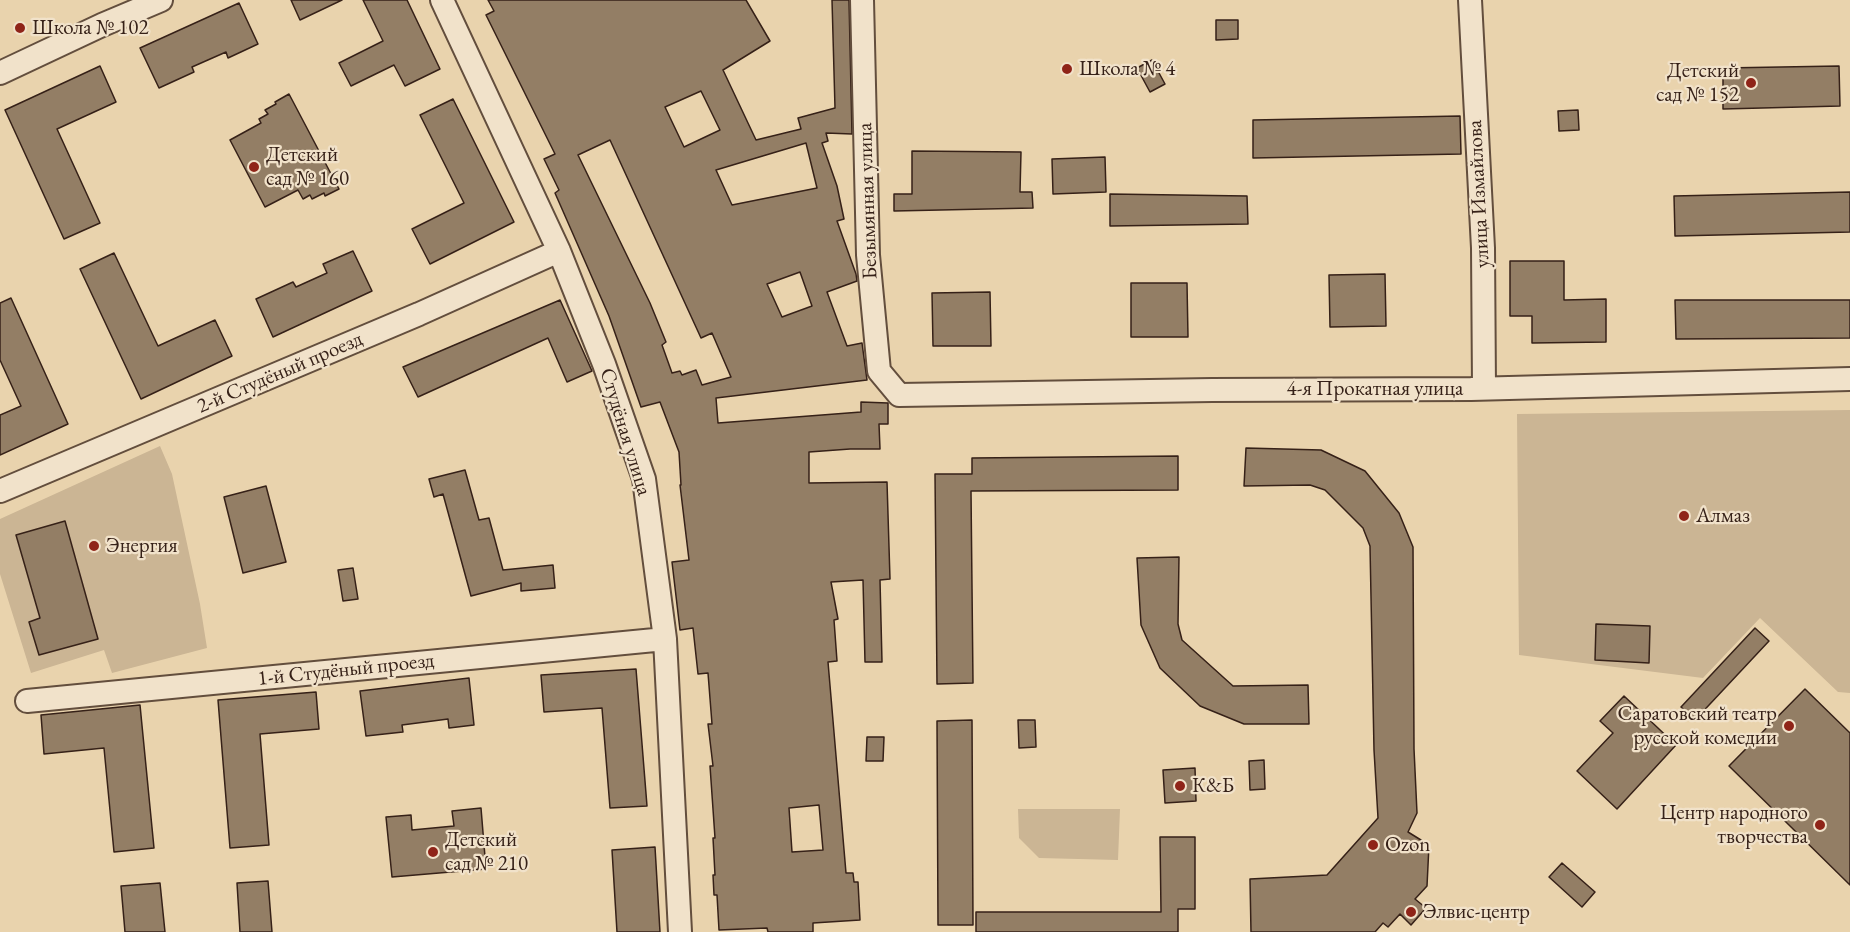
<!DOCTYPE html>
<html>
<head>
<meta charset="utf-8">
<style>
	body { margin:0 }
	canvas { display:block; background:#e9d3ad }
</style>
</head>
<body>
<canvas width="1850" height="932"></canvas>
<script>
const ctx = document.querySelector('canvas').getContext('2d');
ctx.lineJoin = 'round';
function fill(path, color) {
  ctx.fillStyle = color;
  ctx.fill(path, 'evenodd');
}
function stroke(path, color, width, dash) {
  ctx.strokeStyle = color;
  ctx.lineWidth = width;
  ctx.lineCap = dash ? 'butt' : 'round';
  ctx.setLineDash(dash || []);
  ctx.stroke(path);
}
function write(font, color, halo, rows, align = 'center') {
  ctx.font = font + ' "EB Garamond",serif';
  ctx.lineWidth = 4.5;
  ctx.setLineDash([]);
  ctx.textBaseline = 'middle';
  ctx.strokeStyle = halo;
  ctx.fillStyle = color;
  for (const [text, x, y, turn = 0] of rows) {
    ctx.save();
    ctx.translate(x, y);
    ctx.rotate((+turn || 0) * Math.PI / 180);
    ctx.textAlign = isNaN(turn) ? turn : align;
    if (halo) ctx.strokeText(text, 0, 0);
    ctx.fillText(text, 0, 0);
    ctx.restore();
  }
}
fill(new Path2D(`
	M 1850,410 L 1850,693 L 1838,692 L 1760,618 L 1703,678 L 1519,655 L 1517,414 Z
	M 160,446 L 172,474 L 200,604 L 207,648 L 112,673 L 104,650 L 31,673 L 0,574 L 0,519 Z
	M 1018,809 L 1120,809 L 1118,860 L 1039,858 L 1019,838 Z`), '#cbb594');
const building = new Path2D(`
	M 291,0 L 342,0 L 300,20 Z
	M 363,0 L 407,0 L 440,69 L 405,86 L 394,65 L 351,86 L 339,63 L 383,41 Z
	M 488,0 L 746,0 L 770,41 L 723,70 L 756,140 L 801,129 L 798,118 L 835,108 L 832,0 L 849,0 L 852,134 L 826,133 L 828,141 L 822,143 L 837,186 L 844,219 L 837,221 L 856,274 L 857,281 L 827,292 L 847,346 L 862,343 L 867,380 L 716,398 L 718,423 L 861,412 L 861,402 L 888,403 L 888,424 L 879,424 L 880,449 L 850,449 L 809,452 L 809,483 L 887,482 L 890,579 L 880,580 L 882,662 L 865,662 L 863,580 L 831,582 L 838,619 L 834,620 L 837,661 L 828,662 L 846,873 L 853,873 L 854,882 L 858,882 L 860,920 L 813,923 L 813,932 L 768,932 L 767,928 L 719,930 L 717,895 L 714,895 L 713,875 L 715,875 L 713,838 L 715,838 L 710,766 L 713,766 L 708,724 L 712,724 L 708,673 L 698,674 L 693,628 L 680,630 L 672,562 L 689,560 L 680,485 L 681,485 L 679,452 L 660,402 L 641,407 L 609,316 L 555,193 L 559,190 L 544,159 L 555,154 L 486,15 L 494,11 ZM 701,91 L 720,130 L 684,147 L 665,107 ZM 610,140 L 701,338 L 712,333 L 731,377 L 702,385 L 696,370 L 682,375 L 680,371 L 672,373 L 662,345 L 666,342 L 650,303 L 578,155 ZM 806,143 L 817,188 L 732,205 L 716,170 ZM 800,272 L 812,306 L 782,317 L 767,284 ZM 819,805 L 823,850 L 792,852 L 789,808 Z
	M 239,3 L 258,44 L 228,58 L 226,52 L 192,67 L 194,72 L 159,88 L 140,48 Z
	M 1216,20 L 1238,20 L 1238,39 L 1216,40 Z
	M 1152,60 L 1165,84 L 1150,92 L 1137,68 Z
	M 100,66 L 116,102 L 57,129 L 100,223 L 64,239 L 5,110 Z
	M 1839,66 L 1840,106 L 1723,109 L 1723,68 Z
	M 289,94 L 339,189 L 325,196 L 324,193 L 312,199 L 310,195 L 303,199 L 298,190 L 265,207 L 230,140 L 261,123 L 259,119 L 268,114 L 265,110 L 276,104 L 275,102 Z
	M 453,99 L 514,222 L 430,264 L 412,229 L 464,203 L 420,115 Z
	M 1578,110 L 1579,130 L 1559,131 L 1558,111 Z
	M 1460,116 L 1461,154 L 1253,158 L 1253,120 Z
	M 912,151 L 1021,152 L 1020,192 L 1032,192 L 1033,208 L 894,211 L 894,194 L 912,194 Z
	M 1105,157 L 1106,192 L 1053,194 L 1052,159 Z
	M 1850,192 L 1850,232 L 1675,236 L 1674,196 Z
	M 1110,194 L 1247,196 L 1248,224 L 1110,226 Z
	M 353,251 L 372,291 L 273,337 L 256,299 L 293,282 L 296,287 L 327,273 L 323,264 Z
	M 114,253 L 158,346 L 215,320 L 232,356 L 141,399 L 80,269 Z
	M 1510,261 L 1564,261 L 1564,300 L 1606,299 L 1606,342 L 1532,343 L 1532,316 L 1510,316 Z
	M 1385,274 L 1386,326 L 1330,327 L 1329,275 Z
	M 1131,283 L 1187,283 L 1188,337 L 1131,337 Z
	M 990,292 L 991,346 L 933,346 L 932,293 Z
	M 11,298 L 68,424 L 0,455 L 0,415 L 21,406 L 0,360 L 0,303 Z
	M 560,300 L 592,371 L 567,382 L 548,338 L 418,397 L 403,367 Z
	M 1675,300 L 1850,300 L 1850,338 L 1676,339 Z
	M 1246,448 L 1321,450 L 1365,471 L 1399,513 L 1413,547 L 1414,749 L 1417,813 L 1408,832 L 1429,845 L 1427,886 L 1415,899 L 1426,908 L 1411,925 L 1400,914 L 1388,927 L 1383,923 L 1375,932 L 1251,932 L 1250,879 L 1327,875 L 1378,818 L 1374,750 L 1370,546 L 1363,528 L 1325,490 L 1310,485 L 1244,486 Z
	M 1178,456 L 1178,490 L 971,491 L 973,683 L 937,684 L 935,474 L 972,474 L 972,458 Z
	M 465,470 L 479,520 L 489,518 L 503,570 L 553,565 L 555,588 L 521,591 L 521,583 L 471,596 L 443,494 L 434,497 L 429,479 Z
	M 266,486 L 286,562 L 243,573 L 224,497 Z
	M 65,521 L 98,639 L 39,655 L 29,622 L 40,618 L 16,535 Z
	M 1179,557 L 1178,624 L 1182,640 L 1233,686 L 1308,685 L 1309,724 L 1244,724 L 1200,706 L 1160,668 L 1141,625 L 1137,558 Z
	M 353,568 L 358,599 L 343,601 L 338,570 Z
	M 1596,624 L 1650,626 L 1649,663 L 1595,660 Z
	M 1755,628 L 1769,641 L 1695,720 L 1681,707 Z
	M 636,669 L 647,806 L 610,808 L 602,708 L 544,712 L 541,675 Z
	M 469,678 L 474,725 L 449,728 L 448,719 L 402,725 L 403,732 L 366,736 L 360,691 Z
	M 1805,689 L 1850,733 L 1850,885 L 1729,766 Z
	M 316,692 L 319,729 L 260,734 L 269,845 L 230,848 L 218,700 Z
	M 1624,696 L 1676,745 L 1617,809 L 1577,771 L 1613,733 L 1600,721 Z
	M 140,705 L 154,848 L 114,852 L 104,748 L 44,754 L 41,715 Z
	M 972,720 L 973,925 L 938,925 L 937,721 Z
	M 1018,720 L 1035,720 L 1036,747 L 1019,748 Z
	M 867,737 L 884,737 L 883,761 L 866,761 Z
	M 1264,760 L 1265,789 L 1250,790 L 1249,761 Z
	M 1195,768 L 1196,801 L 1165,803 L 1163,770 Z
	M 481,808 L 486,869 L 392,877 L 386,817 L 411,815 L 412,830 L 454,826 L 452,811 Z
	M 1160,837 L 1195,837 L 1195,909 L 1178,909 L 1178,932 L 976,932 L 976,912 L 1161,912 Z
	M 655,847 L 660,932 L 617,932 L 612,850 Z
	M 1562,863 L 1595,892 L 1582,907 L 1549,877 Z
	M 268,881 L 272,932 L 240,932 L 237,883 Z
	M 160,883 L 165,932 L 125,932 L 121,886 Z`);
fill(building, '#937e65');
stroke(building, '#362118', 1.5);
const minor = new Path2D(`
	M 442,0 L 559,251 L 604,364 L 644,479 L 665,639 L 680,932
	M 862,0 L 868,255 L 879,371 L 899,395 L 1212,390 L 1471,389 L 1850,379
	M 1470,0 L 1483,248 L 1484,388
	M 0,73 L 102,25 L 161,0
	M 0,491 L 419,314 L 559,251
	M 27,701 L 665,639`);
stroke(minor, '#634e3d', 26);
stroke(minor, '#f1e2ca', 22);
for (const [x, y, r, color] of [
	[20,28,6,"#8f2418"],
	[1067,69,6,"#8f2418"],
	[1751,83,6,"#8f2418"],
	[254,167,6,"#8f2418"],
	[1684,516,6,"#8f2418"],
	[94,546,6,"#8f2418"],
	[1789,726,6,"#8f2418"],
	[1180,786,6,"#8f2418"],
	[1820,825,6,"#8f2418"],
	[1373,845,6,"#8f2418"],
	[433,852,6,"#8f2418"],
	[1411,912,6,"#8f2418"]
]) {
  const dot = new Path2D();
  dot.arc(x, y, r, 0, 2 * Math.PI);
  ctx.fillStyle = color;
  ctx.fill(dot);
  stroke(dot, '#f1e2ca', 2);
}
write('21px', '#362118', '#f1e2ca', [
	["Школа № 102",32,28],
	["Школа № 4",1079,69],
	["Детский",1739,71,"right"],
	["сад № 152",1739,95,"right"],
	["Детский",266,155],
	["сад № 160",266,179],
	["Алмаз",1696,516],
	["Энергия",106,546],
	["Саратовский театр",1777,714,"right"],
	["русской комедии",1777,738,"right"],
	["К&Б",1192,786],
	["Центр народного",1808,813,"right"],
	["творчества",1808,837,"right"],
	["Детский",445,840],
	["сад № 210",445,864],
	["Ozon",1385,845],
	["Элвис-центр",1423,912]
], 'left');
write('21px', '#362118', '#f1e2ca', [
	["улица Измайлова",1479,194,-93],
	["Безымянная улица",868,201,-92],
	["2-й Студёный проезд",280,373,-23],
	["4-я Прокатная улица",1375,389],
	["Студёная улица",625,432,73],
	["1-й Студёный проезд",346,670,-6]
]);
</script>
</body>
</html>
